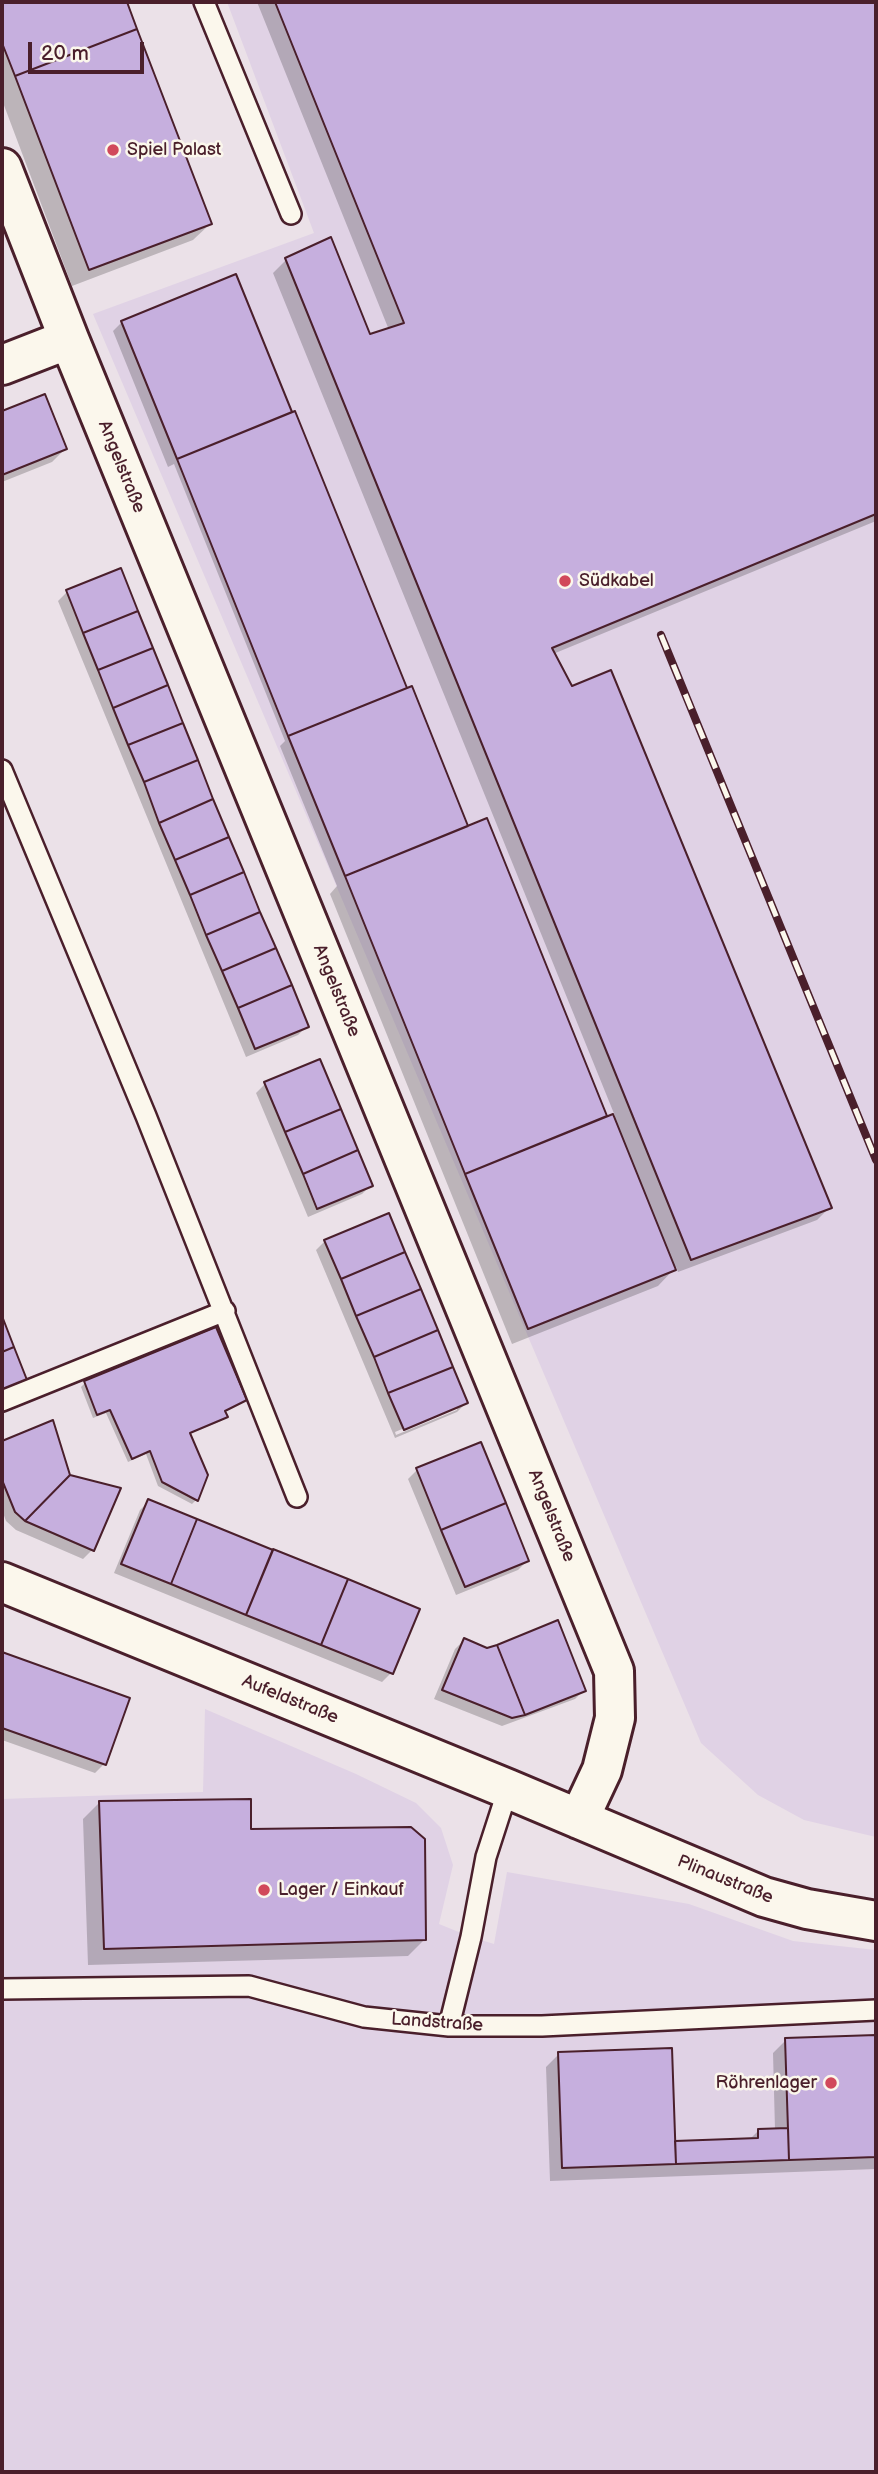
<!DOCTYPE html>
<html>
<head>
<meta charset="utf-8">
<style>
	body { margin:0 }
	#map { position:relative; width:878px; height:2474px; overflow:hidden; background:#ebe1e8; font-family:"Balsamiq Sans",sans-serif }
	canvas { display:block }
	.frame { position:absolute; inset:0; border:4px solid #4a1f2b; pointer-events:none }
	.scale { position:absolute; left:28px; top:42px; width:116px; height:32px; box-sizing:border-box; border:4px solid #4a1f2b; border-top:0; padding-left:9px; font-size:21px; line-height:24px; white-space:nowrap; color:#4a1f2b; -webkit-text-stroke:5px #fbf7ec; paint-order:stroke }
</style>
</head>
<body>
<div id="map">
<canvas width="878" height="2474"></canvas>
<div class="frame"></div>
<div class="scale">20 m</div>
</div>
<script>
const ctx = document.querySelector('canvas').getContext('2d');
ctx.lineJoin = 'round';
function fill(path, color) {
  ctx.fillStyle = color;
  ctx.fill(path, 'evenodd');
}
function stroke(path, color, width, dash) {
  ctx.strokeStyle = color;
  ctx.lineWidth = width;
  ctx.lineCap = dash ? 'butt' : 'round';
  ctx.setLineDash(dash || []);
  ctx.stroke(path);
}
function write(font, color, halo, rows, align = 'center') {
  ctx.font = font + ' "Balsamiq Sans",sans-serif';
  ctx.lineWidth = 5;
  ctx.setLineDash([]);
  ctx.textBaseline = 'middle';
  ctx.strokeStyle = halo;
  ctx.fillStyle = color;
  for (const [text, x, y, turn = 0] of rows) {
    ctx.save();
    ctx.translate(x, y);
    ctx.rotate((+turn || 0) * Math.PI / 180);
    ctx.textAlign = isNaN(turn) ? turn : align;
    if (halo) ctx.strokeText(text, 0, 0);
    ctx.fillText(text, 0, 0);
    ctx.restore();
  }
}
fill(new Path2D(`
	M 227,2 L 876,2 L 876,1837 L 804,1820 L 758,1795 L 701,1743 L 93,314 L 314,233 Z
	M 205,1709 L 356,1774 L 416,1803 L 441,1828 L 453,1865 L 439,1924 L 471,1937 L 494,1944 L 507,1872 L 689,1904 L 793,1941 L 876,1950 L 876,2472 L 2,2472 L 2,1799 L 203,1792 Z`), '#e0d2e5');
fill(new Path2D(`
	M 2,2 L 125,2 L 210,224 L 193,240 L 72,286 L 2,100 Z
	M 257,2 L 876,2 L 876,521 L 553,654 L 830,1207 L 817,1220 L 678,1272 L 676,1267 L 658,1286 L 512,1344 L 330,894 L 337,886 L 280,746 L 285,741 L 174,464 L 168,467 L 113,331 L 122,322 L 290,412 L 284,418 L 294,414 L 406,690 L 467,828 L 486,821 L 606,1118 L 615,1116 L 273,273 L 286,260 L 369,336 L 389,330 Z
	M 44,396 L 65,449 L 52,462 L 2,482 L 2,413 Z
	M 67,592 L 212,800 L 307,1026 L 298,1035 L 246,1057 L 58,601 Z
	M 265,1084 L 371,1185 L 362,1194 L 308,1217 L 256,1093 Z
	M 325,1241 L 466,1403 L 457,1412 L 395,1438 L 316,1250 ZM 457,1406 L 457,1410 L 396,1435 L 395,1432 Z
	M 2,1321 L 25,1379 L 16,1388 L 2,1394 Z
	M 85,1383 L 245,1400 L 223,1412 L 226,1417 L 221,1421 L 189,1434 L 196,1500 L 192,1504 L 158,1486 L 146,1454 L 128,1462 L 106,1413 L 93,1418 L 81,1387 Z
	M 52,1422 L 92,1550 L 83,1559 L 16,1530 L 6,1521 L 2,1510 L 2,1443 Z
	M 417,1470 L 527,1561 L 518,1570 L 456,1595 L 408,1479 Z
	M 149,1501 L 417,1610 L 391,1673 L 382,1682 L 114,1573 L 140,1510 Z
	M 464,1640 L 584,1690 L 575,1699 L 502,1726 L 434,1699 L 455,1649 Z
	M 2,1654 L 128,1699 L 104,1764 L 95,1773 L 2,1740 Z
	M 99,1803 L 249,1831 L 424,1940 L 408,1956 L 88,1965 L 83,1819 Z
	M 876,2037 L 876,2169 L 550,2181 L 546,2067 L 559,2054 L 673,2143 L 749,2140 L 758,2131 L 775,2130 L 773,2053 L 786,2040 Z`), '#0003');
const building = new Path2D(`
	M 2,2 L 127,2 L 137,29 L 15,76 L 2,43 Z
	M 275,2 L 876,2 L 876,514 L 552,648 L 572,686 L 611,670 L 832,1208 L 691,1260 L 285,258 L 331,237 L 370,334 L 404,323 Z
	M 137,29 L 212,224 L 89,270 L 15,76 Z
	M 236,274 L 292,412 L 177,459 L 121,321 Z
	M 45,394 L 67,449 L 2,475 L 2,411 Z
	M 295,411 L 407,688 L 288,736 L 177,459 Z
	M 121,568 L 138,611 L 83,633 L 66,590 Z
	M 138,611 L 153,648 L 98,670 L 83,633 Z
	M 153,648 L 168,685 L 113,708 L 98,670 Z
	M 168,685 L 183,723 L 128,745 L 113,708 Z
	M 412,686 L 468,826 L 345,876 L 288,736 Z
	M 183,723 L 198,760 L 144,782 L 128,745 Z
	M 198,760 L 213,799 L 159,823 L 144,782 Z
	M 213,799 L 229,837 L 175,860 L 159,823 Z
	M 487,818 L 607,1116 L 465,1174 L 345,876 Z
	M 229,837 L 244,872 L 190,895 L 175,860 Z
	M 244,872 L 260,912 L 206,935 L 190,895 Z
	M 260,912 L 276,948 L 222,971 L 206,935 Z
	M 276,948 L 292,985 L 238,1008 L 222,971 Z
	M 292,985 L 309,1027 L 255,1049 L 238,1008 Z
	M 320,1059 L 341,1109 L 285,1132 L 264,1082 Z
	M 341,1109 L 358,1150 L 303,1174 L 285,1132 Z
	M 613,1114 L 676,1270 L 528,1329 L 465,1174 Z
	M 358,1150 L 373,1186 L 317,1209 L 303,1174 Z
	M 389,1213 L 405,1252 L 341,1279 L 324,1240 Z
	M 405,1252 L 421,1289 L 356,1316 L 341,1279 Z
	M 421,1289 L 438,1330 L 374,1357 L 356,1316 Z
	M 2,1316 L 14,1347 L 2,1352 Z
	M 216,1327 L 247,1400 L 225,1411 L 228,1417 L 190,1433 L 208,1475 L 198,1501 L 162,1482 L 150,1451 L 132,1459 L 110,1410 L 97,1415 L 84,1381 Z
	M 438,1330 L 453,1367 L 388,1393 L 374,1357 Z
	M 14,1347 L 27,1380 L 2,1390 L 2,1352 Z
	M 453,1367 L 468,1403 L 404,1430 L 388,1393 Z
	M 53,1420 L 70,1475 L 25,1521 L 15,1512 L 2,1480 L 2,1441 Z
	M 481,1442 L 506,1503 L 441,1530 L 416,1468 Z
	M 70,1475 L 121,1488 L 94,1551 L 25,1521 Z
	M 148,1499 L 197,1519 L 171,1584 L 121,1564 Z
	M 506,1503 L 529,1561 L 465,1587 L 441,1530 Z
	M 197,1519 L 273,1550 L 246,1615 L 171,1584 Z
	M 273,1549 L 348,1579 L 321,1645 L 246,1615 Z
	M 348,1579 L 420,1609 L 393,1674 L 321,1645 Z
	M 558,1620 L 586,1691 L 525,1715 L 497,1645 Z
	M 464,1638 L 487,1648 L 497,1645 L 525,1715 L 512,1718 L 442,1690 Z
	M 2,1652 L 130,1698 L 106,1765 L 2,1728 Z
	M 251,1799 L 251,1829 L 411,1827 L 425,1839 L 426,1940 L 104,1949 L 99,1801 Z
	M 876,2035 L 876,2157 L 789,2160 L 785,2038 Z
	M 672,2048 L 676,2164 L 562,2168 L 558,2052 Z
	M 788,2128 L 789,2160 L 676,2164 L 675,2141 L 758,2138 L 758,2129 Z`);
fill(building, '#c6afde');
stroke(building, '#4a1f2b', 2);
const lane = new Path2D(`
	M 204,2 L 291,214
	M 2,770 L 146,1116 L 297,1497
	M 2,1401 L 225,1311
	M 2,1989 L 249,1986 L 364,2017 L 449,2026 L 542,2026 L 876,2010
	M 449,2026 L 471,1937 L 486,1857 L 508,1789`);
const street = new Path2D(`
	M 2,168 L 69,339 L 614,1671 L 615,1718 L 602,1770 L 579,1819
	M 2,365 L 69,339
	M 2,1582 L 508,1789 L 764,1897 L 807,1909 L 876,1921`);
stroke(lane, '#4a1f2b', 24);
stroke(street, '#4a1f2b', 44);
stroke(lane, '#fbf7ec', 19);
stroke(street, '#fbf7ec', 38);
const rail = new Path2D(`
	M 661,635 L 876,1160`);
stroke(rail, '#4a1f2b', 8);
stroke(rail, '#fbf7ec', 5, [16]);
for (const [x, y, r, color] of [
	[113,150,7,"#d1495b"],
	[565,581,7,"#d1495b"],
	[264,1890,7,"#d1495b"],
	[831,2083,7,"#d1495b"]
]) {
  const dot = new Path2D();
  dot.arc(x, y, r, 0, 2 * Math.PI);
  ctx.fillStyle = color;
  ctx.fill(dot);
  stroke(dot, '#fbf7ec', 2.5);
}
write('18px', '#4a1f2b', '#fbf7ec', [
	["Spiel Palast",127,150],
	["Südkabel",579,581],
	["Lager / Einkauf",278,1890],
	["Röhrenlager",817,2083,"right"]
], 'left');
write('18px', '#4a1f2b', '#fbf7ec', [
	["Angelstraße",121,467,68],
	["Angelstraße",336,991,68],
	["Angelstraße",551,1516,68],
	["Aufeldstraße",290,1700,22],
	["Plinaustraße",725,1880,22],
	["Landstraße",437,2023,4]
]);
</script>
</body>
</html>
